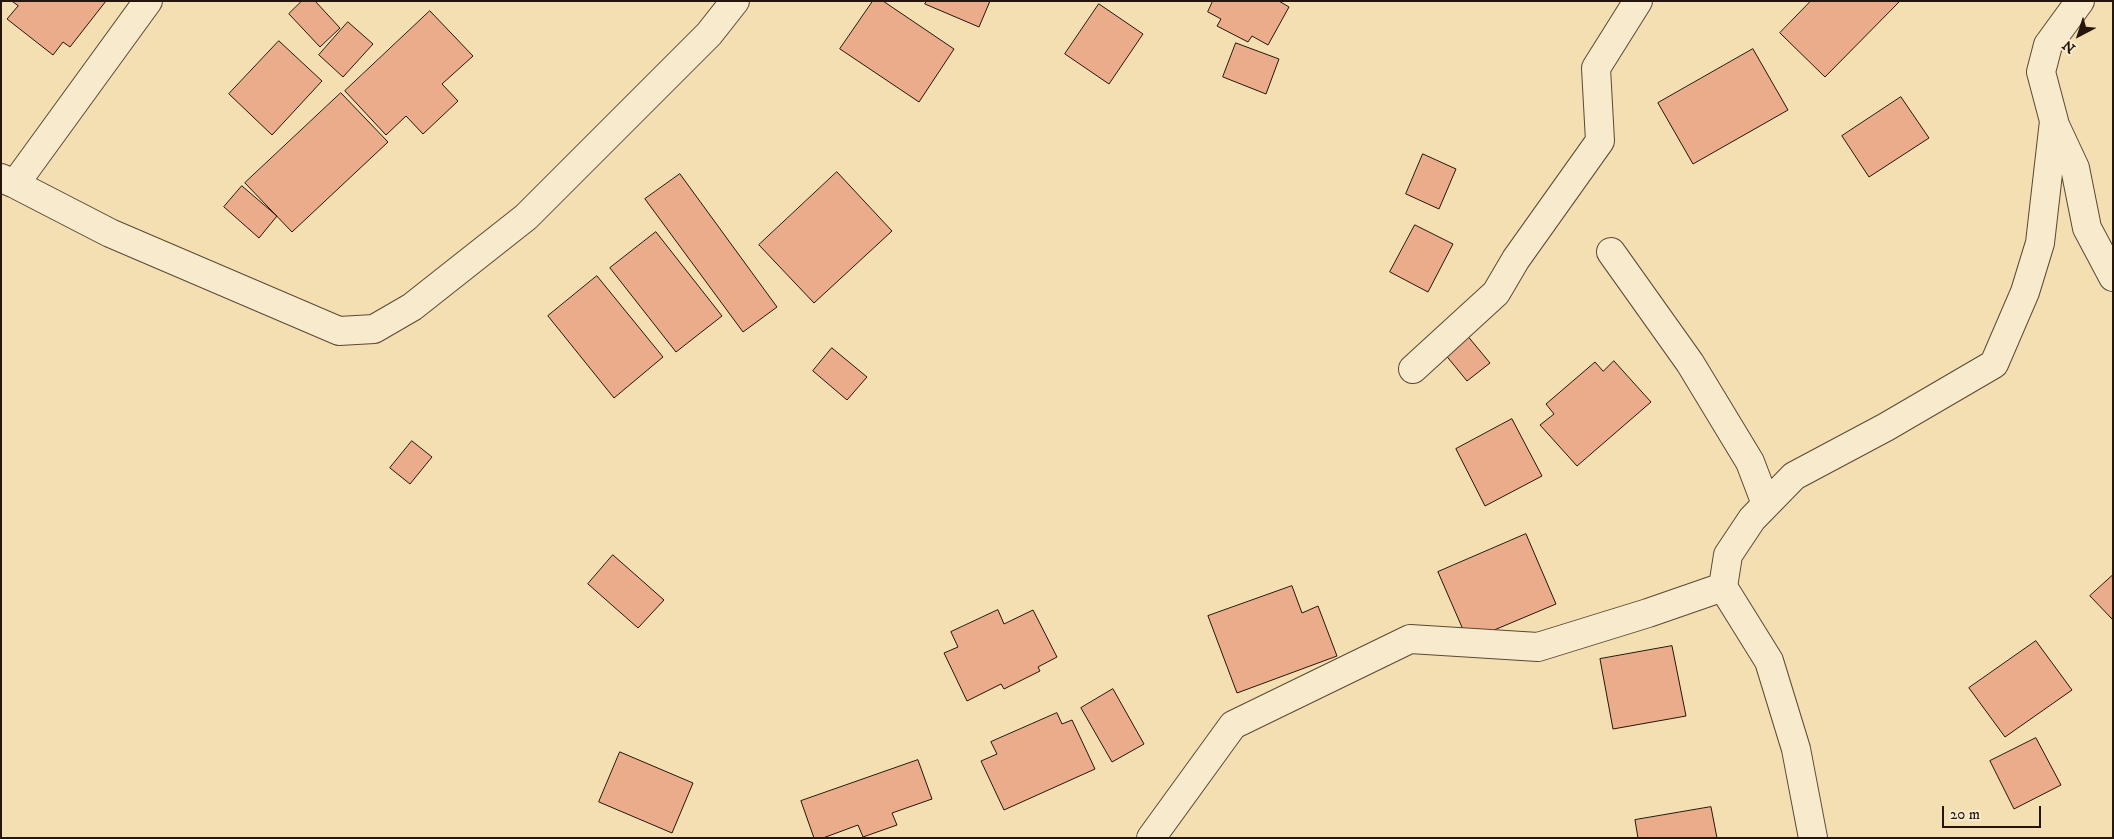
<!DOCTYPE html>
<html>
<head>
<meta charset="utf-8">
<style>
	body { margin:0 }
	#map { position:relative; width:2114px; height:839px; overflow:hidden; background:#f4dfb2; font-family:"IM FELL DW Pica",serif }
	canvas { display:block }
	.frame { position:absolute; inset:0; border:2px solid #26150a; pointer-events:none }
	.north { position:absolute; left:2054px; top:10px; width:50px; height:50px; -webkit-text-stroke:4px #f8eacd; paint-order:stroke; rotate:220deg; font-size:14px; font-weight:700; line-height:20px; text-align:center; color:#26150a }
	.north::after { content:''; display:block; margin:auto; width:18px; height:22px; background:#26150a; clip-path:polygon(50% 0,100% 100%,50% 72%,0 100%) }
	.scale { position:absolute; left:1942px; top:806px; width:99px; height:22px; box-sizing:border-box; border:2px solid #26150a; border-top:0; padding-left:6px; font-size:15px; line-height:18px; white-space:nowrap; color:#26150a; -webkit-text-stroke:4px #f8eacd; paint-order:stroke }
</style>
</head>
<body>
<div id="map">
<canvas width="2114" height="839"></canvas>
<div class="frame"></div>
<div class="north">N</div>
<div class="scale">20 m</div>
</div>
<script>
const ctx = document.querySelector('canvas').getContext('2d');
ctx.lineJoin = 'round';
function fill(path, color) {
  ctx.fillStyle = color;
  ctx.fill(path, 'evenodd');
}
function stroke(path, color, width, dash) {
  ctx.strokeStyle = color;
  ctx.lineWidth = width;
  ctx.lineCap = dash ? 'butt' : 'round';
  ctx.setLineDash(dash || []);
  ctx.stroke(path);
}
const building = new Path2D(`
	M 12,1 L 106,1 L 70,47 L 63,42 L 53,55 L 7,19 L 18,6 Z
	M 302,1 L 315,1 L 340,28 L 320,47 L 289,14 Z
	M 873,1 L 883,1 L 954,49 L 919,102 L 840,49 Z
	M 927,1 L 990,1 L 979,27 L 925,4 Z
	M 1213,1 L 1279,1 L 1289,7 L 1268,45 L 1252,36 L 1248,42 L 1217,26 L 1221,19 L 1208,12 Z
	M 1811,1 L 1900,1 L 1825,77 L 1780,33 Z
	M 1099,4 L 1143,34 L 1109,84 L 1065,54 Z
	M 430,11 L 473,56 L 442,84 L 458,101 L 423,134 L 406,116 L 386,135 L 345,91 Z
	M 348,22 L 373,44 L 343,77 L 319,55 Z
	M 279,41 L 322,81 L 272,135 L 229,94 Z
	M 1236,43 L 1279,59 L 1266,94 L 1223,77 Z
	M 1753,49 L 1788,110 L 1693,164 L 1658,103 Z
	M 341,93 L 388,142 L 292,232 L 245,183 Z
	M 1901,97 L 1929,138 L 1869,177 L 1842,136 Z
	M 1423,154 L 1456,169 L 1439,209 L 1406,194 Z
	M 837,172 L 892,231 L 814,303 L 759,245 Z
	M 680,174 L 777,307 L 743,332 L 645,199 Z
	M 242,186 L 277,216 L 259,238 L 224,207 Z
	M 1415,225 L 1453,244 L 1428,292 L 1390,272 Z
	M 656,232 L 722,316 L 676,352 L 610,268 Z
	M 597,276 L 663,357 L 614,398 L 548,316 Z
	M 1466,334 L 1490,363 L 1467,381 L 1444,353 Z
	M 832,348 L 867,377 L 847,400 L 813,371 Z
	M 1614,361 L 1651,402 L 1577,466 L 1540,425 L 1554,414 L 1546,404 L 1595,362 L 1603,371 Z
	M 1512,419 L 1542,476 L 1485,506 L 1456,449 Z
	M 412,441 L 432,457 L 410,484 L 390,468 Z
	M 1526,534 L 1556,604 L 1468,641 L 1438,572 Z
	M 613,555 L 664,600 L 638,628 L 588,584 Z
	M 2113,575 L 2113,620 L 2090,596 Z
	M 1292,586 L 1302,613 L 1318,606 L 1337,656 L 1237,693 L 1208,616 Z
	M 998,610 L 1004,624 L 1033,610 L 1057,657 L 1038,667 L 1040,671 L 1004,689 L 1001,684 L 967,701 L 944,653 L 958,647 L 951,632 Z
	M 2036,641 L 2072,690 L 2005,737 L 1969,688 Z
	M 1672,646 L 1686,716 L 1613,729 L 1600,659 Z
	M 1113,689 L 1144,744 L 1112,762 L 1081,708 Z
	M 1057,713 L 1062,724 L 1072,720 L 1095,769 L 1004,810 L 981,761 L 997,754 L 991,742 Z
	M 2036,738 L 2061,785 L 2014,809 L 1990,761 Z
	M 620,752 L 693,783 L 672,833 L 599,802 Z
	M 918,760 L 932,799 L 892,813 L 897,825 L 863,837 L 858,825 L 823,838 L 814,838 L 801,801 Z
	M 1711,807 L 1717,838 L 1638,838 L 1635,820 Z`);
fill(building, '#eaac8b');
stroke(building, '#26150a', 1);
const minor = new Path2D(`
	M 2054,123 L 2075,168 L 2087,228 L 2113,277
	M 1,178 L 15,184 L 110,233 L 339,331 L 374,329 L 412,307 L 526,217 L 709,34 L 735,1
	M 15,184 L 148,1
	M 1611,252 L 1690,363 L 1750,462 L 1766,504
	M 1413,369 L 1496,293 L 1516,259 L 1600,141 L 1596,68 L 1638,1
	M 1151,838 L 1233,725 L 1410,639 L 1538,647 L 1648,613 L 1723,587
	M 1813,838 L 1796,749 L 1769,661 L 1723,587 L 1728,555 L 1752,519 L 1794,476 L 1886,427 L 1994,364 L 2025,292 L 2040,243 L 2054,121 L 2041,72 L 2048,45 L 2080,1`);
stroke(minor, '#5a4834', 30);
stroke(minor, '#f8eacd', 28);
</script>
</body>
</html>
